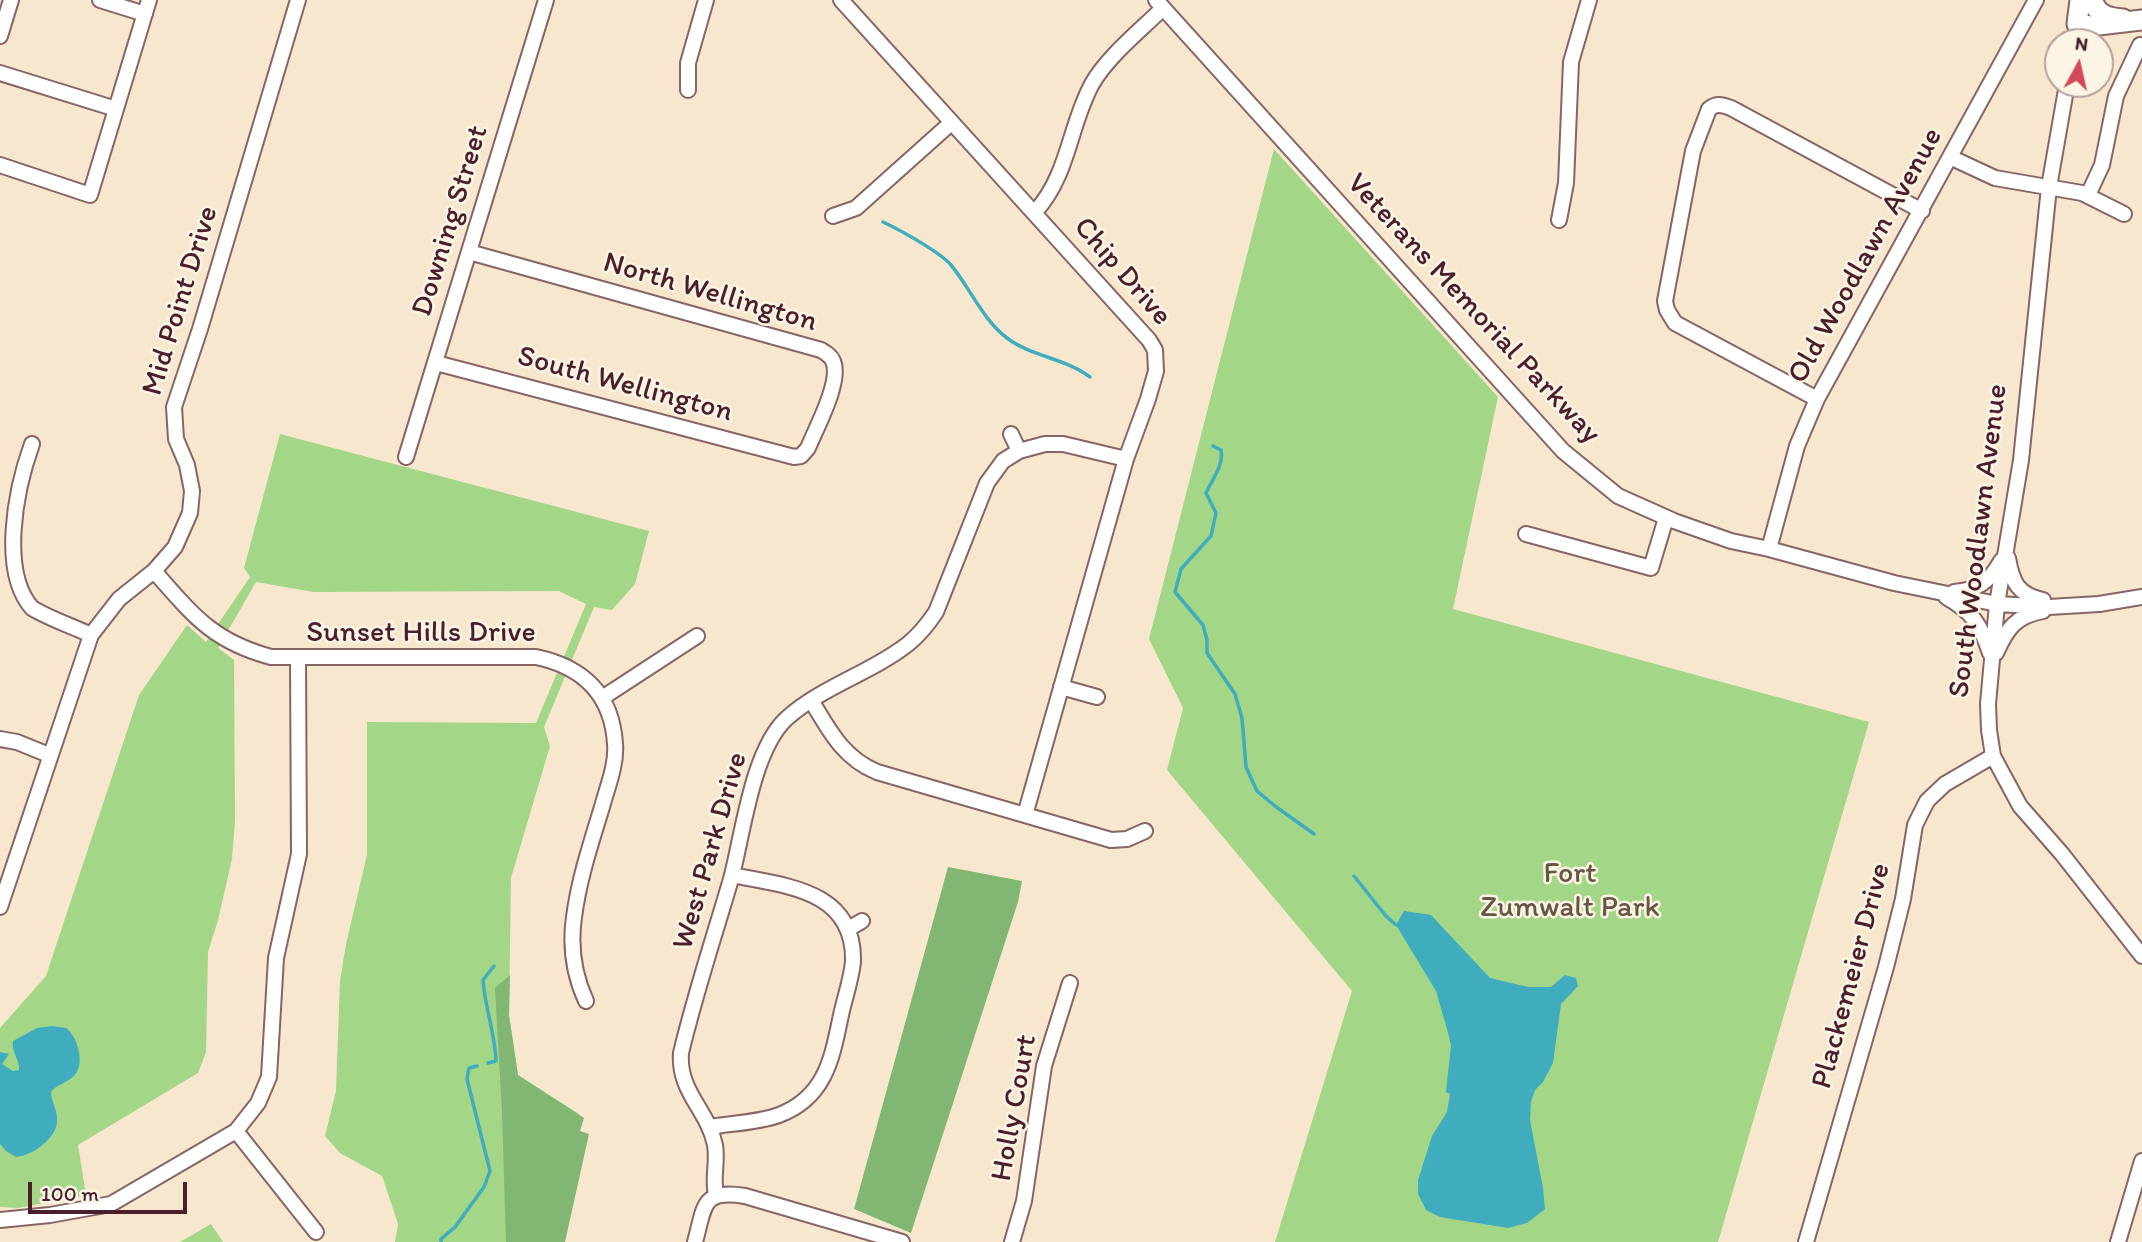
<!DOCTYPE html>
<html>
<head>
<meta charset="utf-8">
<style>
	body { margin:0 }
	#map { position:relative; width:2142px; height:1242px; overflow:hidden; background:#f7e7ce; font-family:Itim,sans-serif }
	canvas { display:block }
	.north { position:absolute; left:2044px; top:28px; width:70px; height:70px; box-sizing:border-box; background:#fcf5e5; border:2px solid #b59f9b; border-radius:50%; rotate:8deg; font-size:19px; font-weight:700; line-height:28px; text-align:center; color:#4a1f2b }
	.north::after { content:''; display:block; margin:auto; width:24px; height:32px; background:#d1495b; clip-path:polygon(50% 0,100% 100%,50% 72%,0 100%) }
	.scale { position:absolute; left:28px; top:1182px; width:159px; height:32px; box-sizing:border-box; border:4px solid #4a1f2b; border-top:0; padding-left:9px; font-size:21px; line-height:24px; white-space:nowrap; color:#4a1f2b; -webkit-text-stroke:5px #fcf5e5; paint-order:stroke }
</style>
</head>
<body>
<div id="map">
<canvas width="2142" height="1242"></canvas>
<div class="north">N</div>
<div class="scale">100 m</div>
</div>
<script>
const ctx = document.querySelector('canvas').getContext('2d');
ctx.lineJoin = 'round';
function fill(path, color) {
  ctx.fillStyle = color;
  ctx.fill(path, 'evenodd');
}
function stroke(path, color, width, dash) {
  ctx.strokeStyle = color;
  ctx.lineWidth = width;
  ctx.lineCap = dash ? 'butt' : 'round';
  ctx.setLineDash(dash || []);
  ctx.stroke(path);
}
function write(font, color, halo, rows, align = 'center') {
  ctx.font = font + ' Itim,sans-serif';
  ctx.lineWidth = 5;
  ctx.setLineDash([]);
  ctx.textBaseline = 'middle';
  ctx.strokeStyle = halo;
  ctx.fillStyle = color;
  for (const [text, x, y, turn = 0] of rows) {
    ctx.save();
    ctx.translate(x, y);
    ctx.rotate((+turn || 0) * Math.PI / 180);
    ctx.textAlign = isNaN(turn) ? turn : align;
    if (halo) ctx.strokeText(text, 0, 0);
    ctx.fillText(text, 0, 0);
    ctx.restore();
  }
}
fill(new Path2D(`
	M 1274,149 L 1498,397 L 1453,609 L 1869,722 L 1718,1242 L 1275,1242 L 1352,991 L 1167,770 L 1183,708 L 1149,639 Z
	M 280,434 L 649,531 L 635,584 L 612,610 L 594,607 L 544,727 L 550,746 L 511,878 L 509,1015 L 518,1075 L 579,1114 L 533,1242 L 395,1242 L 398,1224 L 382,1176 L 340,1153 L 325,1136 L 336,1091 L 340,981 L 346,944 L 367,855 L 367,722 L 536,723 L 586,604 L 559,591 L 314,592 L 256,582 L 218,648 L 234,660 L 235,820 L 232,859 L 218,920 L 208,952 L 206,1052 L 198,1073 L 78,1145 L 86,1195 L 18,1208 L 0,1207 L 0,1028 L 46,976 L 139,695 L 187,625 L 206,642 L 250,577 L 244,568 Z
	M 211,1224 L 223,1242 L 180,1242 Z`), '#a3d686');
fill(new Path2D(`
	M 948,867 L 1022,881 L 1018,902 L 911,1233 L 854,1209 Z
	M 510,975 L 509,1015 L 518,1075 L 584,1118 L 580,1131 L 589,1134 L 565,1242 L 506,1242 L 502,1112 L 495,988 Z`), '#82b773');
fill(new Path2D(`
	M 1404,911 L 1431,915 L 1490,978 L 1528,987 L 1551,987 L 1565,975 L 1576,978 L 1578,986 L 1561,1004 L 1553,1063 L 1543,1082 L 1535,1090 L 1531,1102 L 1530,1120 L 1543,1188 L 1545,1209 L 1527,1223 L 1508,1228 L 1440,1217 L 1426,1210 L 1418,1194 L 1418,1180 L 1432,1136 L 1447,1112 L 1450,1094 L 1446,1092 L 1451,1045 L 1447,1029 L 1436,991 L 1396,925 Z
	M 52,1026 L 66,1028 C 77,1036 86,1063 74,1076 C 67,1083 57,1084 51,1092 C 51,1102 58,1110 57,1121 C 57,1138 32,1156 16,1157 L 6,1151 L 0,1144 L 0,1052 L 9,1054 L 2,1064 L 13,1071 L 19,1070 C 20,1060 11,1052 13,1041 L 37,1028 Z`), '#40adbe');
stroke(new Path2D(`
	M 883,222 C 900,230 940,252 951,265 C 970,288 983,320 1007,338 C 1032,357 1065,358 1090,377
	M 1213,446 L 1221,450 C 1224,466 1212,479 1206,493 L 1216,513 L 1211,536 L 1181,569 L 1175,592 L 1203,625 L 1207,640 L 1207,653 L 1235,694 L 1242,718 L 1246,767 L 1257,791 L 1275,806 L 1314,834
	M 1354,876 L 1386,916 L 1396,925
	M 488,1063 L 496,1061 C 495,1033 485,1008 483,980 L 494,966
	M 441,1242 L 441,1239 L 455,1227 L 484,1187 L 490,1171 L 467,1079 L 469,1068 L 477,1066`), '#40adbe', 3.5);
const minor = new Path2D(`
	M 100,0 L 145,14
	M 841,0 L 1149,340 L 1155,350 L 1156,371 L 1148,399 L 1126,459 L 1025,815
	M 1156,0 L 1563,451 L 1618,496 L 1674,521 L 1731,541 L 1769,549 L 1894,583 L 1997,604 L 2049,607 L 2099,604 L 2142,597
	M 0,36 L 11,0
	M 2074,42 L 2077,24
	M 0,73 L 116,109
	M 2067,84 L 2049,187 L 2021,460 L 1997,604 L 1988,704 L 1989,730 L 1993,756 L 2020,806 L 2062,854 L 2142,956
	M 688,90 L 688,63 L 706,0
	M 1952,158 L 1995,178 L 2082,193 L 2124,214
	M 0,165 L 90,195 L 149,0
	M 2088,195 L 2102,165 L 2116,96 L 2140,45
	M 1035,212 C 1069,175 1069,126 1092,84 C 1107,57 1141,30 1163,8
	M 833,216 L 856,208 L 951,123
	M 1559,220 L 1566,183 L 1571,62 L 1589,0
	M 436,363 L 794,457 L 801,456 L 808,448 C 816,428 842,381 833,361 C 831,356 826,353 821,350 L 469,252
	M 1817,399 L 1675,323 L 1667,310 L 1665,301 L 1693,151 L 1709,109 C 1717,103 1722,105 1731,108 L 1922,211
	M 1011,434 L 1019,451
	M 32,444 C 15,491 0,572 32,608 C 50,619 72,626 91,635
	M 406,457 L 546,0
	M 1526,534 L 1651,568 L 1666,518
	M 1769,549 L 1797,446 L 1817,399 L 2036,0
	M 2008,558 C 2012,582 2018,595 2043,600
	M 154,571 C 193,615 212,641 271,657 L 536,657 C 584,667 612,695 615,744 C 617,764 607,788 602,807 C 591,843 579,879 574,917 C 570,945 574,975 586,1001
	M 1954,592 C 1978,590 1990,581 2001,561
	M 1946,597 C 1972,612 1980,623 1990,653
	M 1996,653 C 2007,629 2015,616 2043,611
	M 1061,687 L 1097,697
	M 602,698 L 697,636
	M 811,700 C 829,730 843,758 877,772 L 1111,840 L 1127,839 L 1145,831
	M 0,739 L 17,742 L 49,755
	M 0,907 L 91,635 L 119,599 L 154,571 L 175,547 L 190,513 L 192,491 L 187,465 L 176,439 L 174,407 L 200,329 L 298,0
	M 848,929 L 862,921
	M 709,1127 C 732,1123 757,1123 779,1115 C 826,1097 832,1058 841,1015 C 845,997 851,980 853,962 C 855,890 786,886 732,875
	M 236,1131 L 316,1232
	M 716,1195 C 712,1178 718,1162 715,1145 C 708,1110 678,1092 681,1053 C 695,994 714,937 731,879 C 743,834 752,751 786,719 C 821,687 871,673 908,644 C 919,635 928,624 936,612 L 987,483 L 1003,461 L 1019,451 L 1045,444 L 1063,444 L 1126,459
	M 0,1220 L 50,1215 L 111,1204 L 236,1131 L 258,1103 L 269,1077 L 276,958 L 299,854 L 298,658
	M 695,1242 C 705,1206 701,1189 745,1196 L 902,1242
	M 1012,1242 L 1024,1201 L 1044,1066 L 1070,983
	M 1806,1242 L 1886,967 L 1903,899 L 1915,825 L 1927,801 L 1945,784 L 1993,756
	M 2118,1242 L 2142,1161`);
const major = new Path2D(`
	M 2080,0 L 2077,24 L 2090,26 L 2142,20
	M 2093,0 C 2096,15 2109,18 2123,19`);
stroke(minor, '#876564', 18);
stroke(major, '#876564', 23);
stroke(minor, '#fff', 14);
stroke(major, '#fff', 19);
write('30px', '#4a1f2b', '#fcf5e5', [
	["Downing Street",451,221,-73],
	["Old Woodlawn Avenue",1866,256,-61],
	["Chip Drive",1122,272,49],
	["North Wellington",710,293,16],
	["Mid Point Drive",181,301,-73],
	["Veterans Memorial Parkway",1473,309,47],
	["South Wellington",625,385,15],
	["South Woodlawn Avenue",1979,541,-83],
	["Sunset Hills Drive",421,633],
	["West Park Drive",711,851,-74],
	["Plackemeier Drive",1852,976,-75],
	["Holly Court",1015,1108,-80]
]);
write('30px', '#655646', '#fcf5e5', [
	["Fort",1570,874],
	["Zumwalt Park",1570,908]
]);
</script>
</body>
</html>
